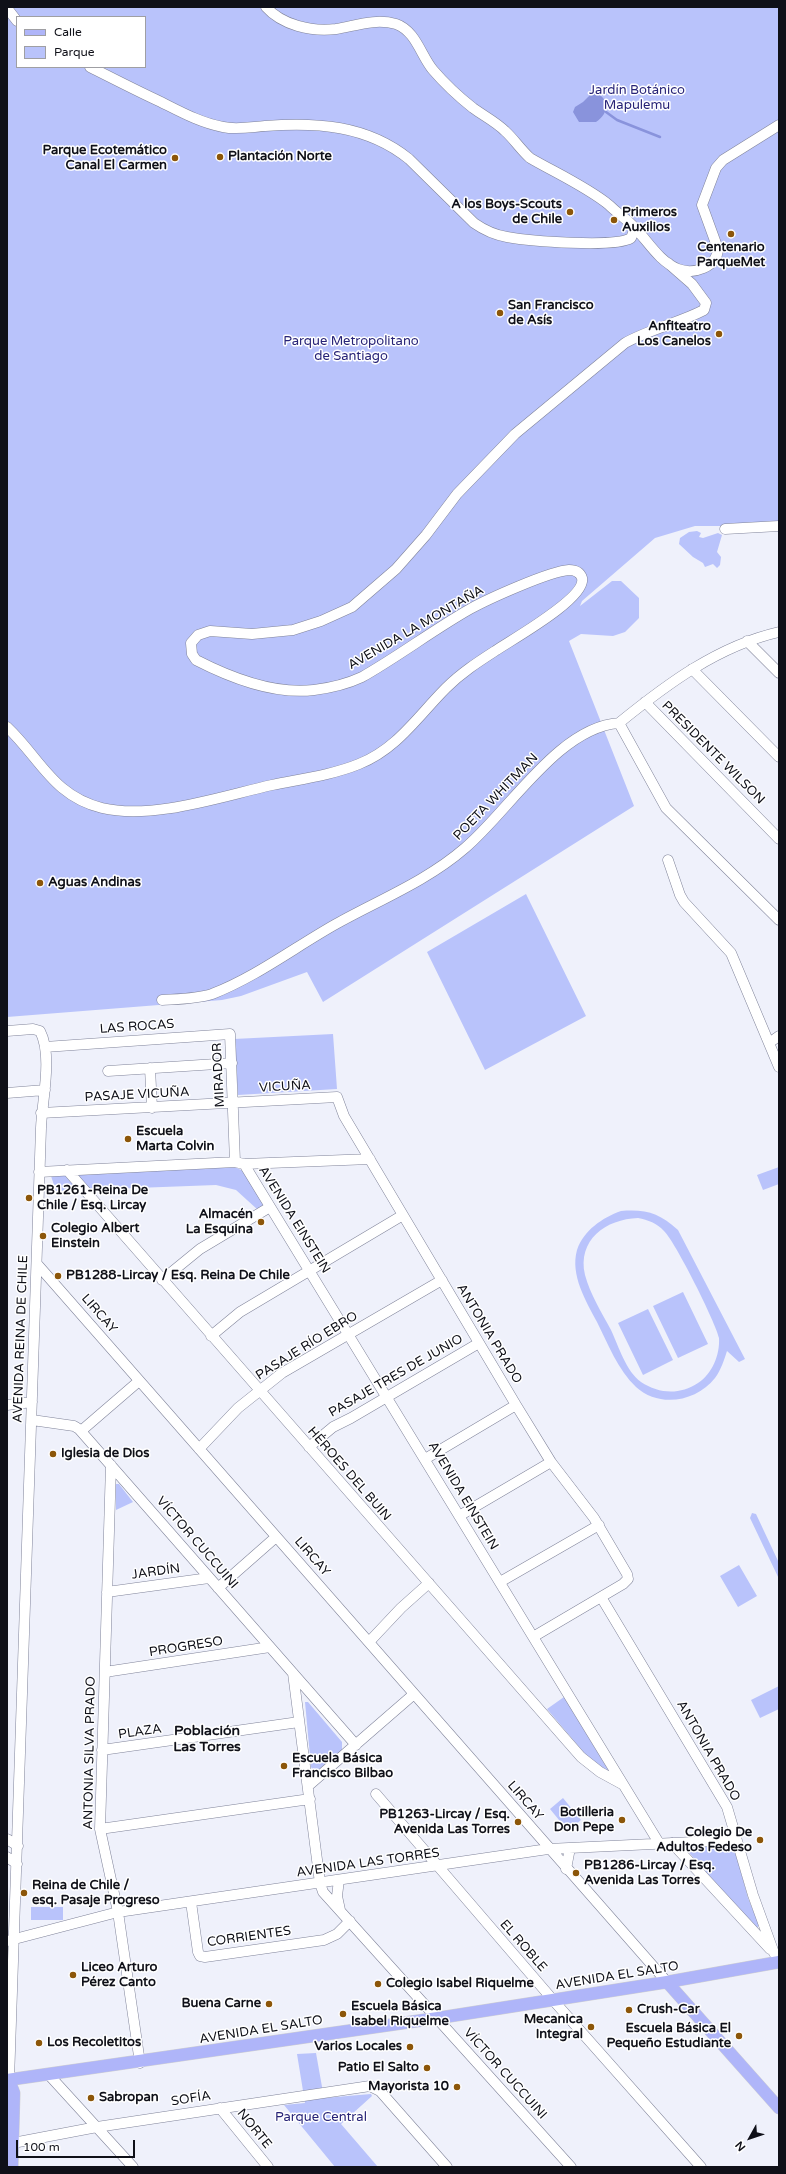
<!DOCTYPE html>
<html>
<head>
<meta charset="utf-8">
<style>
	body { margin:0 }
	#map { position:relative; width:786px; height:2174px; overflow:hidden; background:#eff1fb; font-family:"Varela Round",sans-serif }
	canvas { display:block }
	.frame { position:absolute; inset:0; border:8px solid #0f1018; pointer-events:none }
	.legend { position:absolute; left:16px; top:16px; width:130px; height:52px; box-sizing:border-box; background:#fff; border:1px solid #9f9fa3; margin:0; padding:5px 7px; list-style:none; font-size:12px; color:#0f1018 }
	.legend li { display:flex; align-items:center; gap:8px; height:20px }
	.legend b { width:20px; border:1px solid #9f9fa3 }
	.north { position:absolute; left:730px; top:2118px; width:40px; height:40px; -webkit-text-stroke:3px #fff; paint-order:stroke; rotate:230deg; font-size:11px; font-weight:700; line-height:16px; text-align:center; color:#0f1018 }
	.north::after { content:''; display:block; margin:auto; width:14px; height:18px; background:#0f1018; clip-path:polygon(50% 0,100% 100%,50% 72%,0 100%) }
	.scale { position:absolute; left:16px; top:2140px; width:119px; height:18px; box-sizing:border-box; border:2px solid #0f1018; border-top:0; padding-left:5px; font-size:12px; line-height:14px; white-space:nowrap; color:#0f1018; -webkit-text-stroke:3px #fff; paint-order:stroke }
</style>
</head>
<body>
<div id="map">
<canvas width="786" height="2174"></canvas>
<div class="frame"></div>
<ul class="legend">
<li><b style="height:5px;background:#afb5f9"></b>Calle</li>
<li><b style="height:11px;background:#b9c3fb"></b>Parque</li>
</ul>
<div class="north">N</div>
<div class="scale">100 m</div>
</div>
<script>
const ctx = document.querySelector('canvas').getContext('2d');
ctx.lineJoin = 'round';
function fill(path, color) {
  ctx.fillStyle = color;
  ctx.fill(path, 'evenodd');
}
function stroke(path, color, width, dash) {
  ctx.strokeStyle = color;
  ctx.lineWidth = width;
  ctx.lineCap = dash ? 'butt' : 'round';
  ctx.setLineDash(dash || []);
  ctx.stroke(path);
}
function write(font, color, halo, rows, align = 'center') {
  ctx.font = font + ' "Varela Round",sans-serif';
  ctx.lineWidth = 3;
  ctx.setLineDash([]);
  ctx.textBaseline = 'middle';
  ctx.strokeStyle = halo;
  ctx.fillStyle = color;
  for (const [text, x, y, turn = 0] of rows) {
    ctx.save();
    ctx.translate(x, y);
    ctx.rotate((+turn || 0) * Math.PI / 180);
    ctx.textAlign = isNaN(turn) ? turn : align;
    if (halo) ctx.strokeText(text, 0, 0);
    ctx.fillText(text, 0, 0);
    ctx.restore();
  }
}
fill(new Path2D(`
	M 7,7 L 779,7 L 779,523 L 750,526 L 695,526 L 655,538 L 582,601 L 580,606 L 612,581 L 621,581 L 639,598 L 639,618 L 625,632 L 613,636 L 581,634 L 569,641 L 634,806 L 323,1002 L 307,972 L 241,996 L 222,1000 L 7,1017 ZM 17,17 L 145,17 L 145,67 L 17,67 Z
	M 697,531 L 701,533 L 699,537 L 703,538 L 718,533 L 722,535 L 717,552 L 721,557 L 720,565 L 717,568 L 713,564 L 705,567 L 703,563 L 693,557 L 679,544 L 680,538 L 689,532 Z
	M 526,894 L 586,1016 L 485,1070 L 427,952 Z
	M 333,1034 L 337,1089 L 238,1095 L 234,1039 Z
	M 235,1167 L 243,1171 L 265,1206 L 258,1210 L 236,1190 L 216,1185 L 56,1191 L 50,1173 Z
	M 779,1167 L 779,1184 L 763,1190 L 757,1175 Z
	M 621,1211 C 646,1209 659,1213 678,1230 L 745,1359 L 739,1362 L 727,1351 C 724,1360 721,1370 715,1378 C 696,1402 659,1408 636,1387 C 618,1370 608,1344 597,1322 C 586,1301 570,1275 577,1250 C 584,1230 602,1218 621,1211 ZM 638,1218 C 648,1220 657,1223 664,1231 C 675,1241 717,1325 719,1338 C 720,1355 712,1374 698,1383 C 680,1395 659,1394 641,1382 C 626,1371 619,1347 611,1330 C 602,1313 590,1294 585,1275 C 577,1240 606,1219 638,1218 Z
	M 683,1292 L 708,1344 L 678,1358 L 653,1306 Z
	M 648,1309 L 673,1360 L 643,1375 L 618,1323 Z
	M 116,1484 L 119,1484 L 133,1502 L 116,1510 Z
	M 752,1513 L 756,1514 L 779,1563 L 779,1579 L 750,1518 Z
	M 739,1565 L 757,1596 L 738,1607 L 720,1576 Z
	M 779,1686 L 779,1709 L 760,1718 L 751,1700 Z
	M 564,1697 L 609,1771 L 592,1762 L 547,1709 Z
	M 305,1702 L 308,1702 L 342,1742 L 342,1750 L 317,1771 L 313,1770 L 311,1767 Z
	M 563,1798 L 581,1820 L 568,1831 L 550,1809 Z
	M 731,1845 L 735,1850 L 748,1898 L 759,1925 L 757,1928 L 755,1928 L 685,1848 Z
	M 31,1907 L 63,1907 L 63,1920 L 31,1920 Z
	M 316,2053 L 324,2098 L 371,2094 L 372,2096 L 341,2124 L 378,2167 L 335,2167 L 284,2105 L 305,2103 L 297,2054 Z`), '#b9c3fb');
fill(new Path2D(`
	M 593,92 C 610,97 610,113 596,122 L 579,122 L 573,112 L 575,107 L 583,102 Z`), '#8993dc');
stroke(new Path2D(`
	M 606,112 L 617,120 L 660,137`), '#8993dc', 2.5);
const minor = new Path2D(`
	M 266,7 C 282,25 311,32 336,29 C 355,26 375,18 396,24 C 416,31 421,56 433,70 C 445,84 459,97 473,108 C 484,116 496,122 505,131 C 514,139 520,149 530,158 C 554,172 587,187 609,205 C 616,212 625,218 632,225 C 647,239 658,261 678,269 C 694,275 717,267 718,249 L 702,205 L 716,168 L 723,160 L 779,125
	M 7,8 L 17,21
	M 90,67 C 114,79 137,91 161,102 C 181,112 201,123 223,127 C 237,130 251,127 265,126 C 316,122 367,125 409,159 L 474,223 C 484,230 495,235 507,237 C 529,241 615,248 631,238 L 635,228
	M 725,529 L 779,526
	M 747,641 L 779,673
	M 692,669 L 779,757
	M 645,702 L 779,839
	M 619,723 L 666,808 L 779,920
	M 7,727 C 40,758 53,796 102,808 C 153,820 222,796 272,785 C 301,779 332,775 359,764 C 397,749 418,716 446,688 C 461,673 478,662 495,651 C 511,640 587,598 582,578 C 580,572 575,570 569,570 C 550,571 488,599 470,609 C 433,630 399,656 362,677 C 347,684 330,688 314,690 C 274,695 231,678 196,660 L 192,654 L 191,643 L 198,635 L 210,631 L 252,634 L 293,630 L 321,621 L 352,607 L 396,569 L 426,535 L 457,494 L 515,434 L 625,343 C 650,329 679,323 704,310 L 706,303 L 692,284 L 668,263
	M 668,860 L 680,895 L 684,902 L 731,953 L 779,1067
	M 162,1000 C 178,999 197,999 212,994 C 256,977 295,947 336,924 C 379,900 427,881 465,848 C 509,811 559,727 619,723 C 667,684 718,646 779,632
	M 7,1031 L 33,1029 L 40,1031 C 53,1056 42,1100 41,1128 L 9,2080
	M 769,1043 L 779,1036
	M 45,1047 L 230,1034 L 235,1162
	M 150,1068 L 152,1108
	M 108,1071 L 232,1063
	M 7,1093 L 45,1090
	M 41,1113 L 337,1097 L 344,1116 L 516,1405 L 551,1462 L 594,1518 L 627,1574 L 628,1579 L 623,1584 L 533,1637
	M 244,1164 L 659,1843
	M 67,1170 L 581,1757 L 600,1772 L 622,1784
	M 39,1172 L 235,1162 L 244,1164 L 370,1159
	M 37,1264 L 667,1982
	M 162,1280 L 200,1249 L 270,1207
	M 211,1336 L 240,1312 L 403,1215
	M 7,1405 L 32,1402
	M 32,1420 L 74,1426 L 79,1429 L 356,1745
	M 81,1431 L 139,1381
	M 309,1447 L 333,1427 L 351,1418 L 479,1343
	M 199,1449 L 238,1408 L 282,1373 L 442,1280
	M 425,1459 L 516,1405
	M 111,1465 L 100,1829 L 118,1912 L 140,2063
	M 459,1516 L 551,1462
	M 500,1582 L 599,1525
	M 218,1588 L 276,1537
	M 107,1592 L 209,1578
	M 601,1597 L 727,1807 L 753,1895 L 774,1953
	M 369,1642 L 401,1608 L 429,1583
	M 105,1672 L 270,1647
	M 293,1673 L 320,1883 L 323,1892 L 571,2167
	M 102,1750 L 299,1722
	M 308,1786 L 414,1694
	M 376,1794 L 553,2000 L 701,2167
	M 100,1829 L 310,1799
	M 7,1839 L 18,1846
	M 672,1843 L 770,1949
	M 7,1857 L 17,1864
	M 566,1869 L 570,1848
	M 339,1880 L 337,1896 L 340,1910
	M 191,1902 L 198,1952 L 200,1956 L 205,1957 L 324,1940 L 337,1934 L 350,1921
	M 7,1941 L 118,1912 L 548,1849 L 736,1840
	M 49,2075 L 133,2167
	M 220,2108 L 268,2167
	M 13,2143 L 97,2127 L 370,2086 L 380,2091 L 447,2167`);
const major = new Path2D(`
	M 667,1982 L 779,2108
	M 7,2080 L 438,2018 L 667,1982 L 779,1962
	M 9,2080 L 14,2093 L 12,2167`);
stroke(minor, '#80849a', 11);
stroke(major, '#cfcfd1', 13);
stroke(minor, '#fff', 10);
stroke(major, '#afb5f9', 12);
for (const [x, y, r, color] of [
	[220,157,4,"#8c5609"],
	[175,158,4,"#8c5609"],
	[570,212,4,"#8c5609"],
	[614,220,4,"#8c5609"],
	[731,234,4,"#8c5609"],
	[500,313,4,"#8c5609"],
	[719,334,4,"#8c5609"],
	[40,883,4,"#8c5609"],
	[128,1139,4,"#8c5609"],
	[29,1198,4,"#8c5609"],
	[261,1222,4,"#8c5609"],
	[43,1236,4,"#8c5609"],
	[58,1276,4,"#8c5609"],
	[53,1454,4,"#8c5609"],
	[284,1766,4,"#8c5609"],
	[622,1820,4,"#8c5609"],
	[518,1822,4,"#8c5609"],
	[760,1840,4,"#8c5609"],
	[576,1873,4,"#8c5609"],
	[24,1893,4,"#8c5609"],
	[73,1975,4,"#8c5609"],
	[378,1984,4,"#8c5609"],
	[269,2004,4,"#8c5609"],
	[629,2010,4,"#8c5609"],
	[343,2014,4,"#8c5609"],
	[591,2027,4,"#8c5609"],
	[739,2036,4,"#8c5609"],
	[39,2043,4,"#8c5609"],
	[410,2047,4,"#8c5609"],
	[427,2068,4,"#8c5609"],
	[457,2087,4,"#8c5609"],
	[91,2098,4,"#8c5609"]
]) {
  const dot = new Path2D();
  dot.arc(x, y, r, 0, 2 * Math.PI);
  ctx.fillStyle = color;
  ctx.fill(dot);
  stroke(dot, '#fff', 1.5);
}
write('13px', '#272377', '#fff', [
	["Jardín Botánico",637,91],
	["Mapulemu",637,106],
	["Parque Metropolitano",351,342],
	["de Santiago",351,357],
	["Parque Central",321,2118]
]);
write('bold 13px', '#0f1018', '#fff', [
	["Parque Ecotemático",167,151,"right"],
	["Canal El Carmen",167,166,"right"],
	["Plantación Norte",228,157],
	["A los Boys-Scouts",562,205,"right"],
	["de Chile",562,220,"right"],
	["Primeros",622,213],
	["Auxilios",622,228],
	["Centenario",731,248,"center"],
	["ParqueMet",731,263,"center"],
	["San Francisco",508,306],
	["de Asís",508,321],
	["Anfiteatro",711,327,"right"],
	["Los Canelos",711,342,"right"],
	["Aguas Andinas",48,883],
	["Escuela",136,1132],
	["Marta Colvin",136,1147],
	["PB1261-Reina De",37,1191],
	["Chile / Esq. Lircay",37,1206],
	["Almacén",253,1215,"right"],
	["La Esquina",253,1230,"right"],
	["Colegio Albert",51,1229],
	["Einstein",51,1244],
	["PB1288-Lircay / Esq. Reina De Chile",66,1276],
	["Iglesia de Dios",61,1454],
	["Escuela Básica",292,1759],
	["Francisco Bilbao",292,1774],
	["Botilleria",614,1813,"right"],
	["Don Pepe",614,1828,"right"],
	["PB1263-Lircay / Esq.",510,1815,"right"],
	["Avenida Las Torres",510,1830,"right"],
	["Colegio De",752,1833,"right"],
	["Adultos Fedeso",752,1848,"right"],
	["PB1286-Lircay / Esq.",584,1866],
	["Avenida Las Torres",584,1881],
	["Reina de Chile /",32,1886],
	["esq. Pasaje Progreso",32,1901],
	["Liceo Arturo",81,1968],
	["Pérez Canto",81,1983],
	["Colegio Isabel Riquelme",386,1984],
	["Buena Carne",261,2004,"right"],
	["Escuela Básica",351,2007],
	["Isabel Riquelme",351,2022],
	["Crush-Car",637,2010],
	["Mecanica",583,2020,"right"],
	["Integral",583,2035,"right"],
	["Escuela Básica El",731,2029,"right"],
	["Pequeño Estudiante",731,2044,"right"],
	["Los Recoletitos",47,2043],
	["Varios Locales",402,2047,"right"],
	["Patio El Salto",419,2068,"right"],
	["Mayorista 10",449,2087,"right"],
	["Sabropan",99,2098]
], 'left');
write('13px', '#0f1018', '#fff', [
	["AVENIDA LA MONTAÑA",416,628,-30],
	["PRESIDENTE WILSON",713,753,45],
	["POETA WHITMAN",496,797,-46],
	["LAS ROCAS",137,1027,-4],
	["MIRADOR",219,1075,-93],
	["VICUÑA",285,1087,-3],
	["PASAJE VICUÑA",137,1095,-3],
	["AVENIDA EINSTEIN",294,1220,58],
	["LIRCAY",99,1314,49],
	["ANTONIA PRADO",489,1334,59],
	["AVENIDA REINA DE CHILE",21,1339,-88],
	["PASAJE RÍO EBRO",307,1346,-32],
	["PASAJE TRES DE JUNIO",396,1376,-30],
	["HÉROES DEL BUIN",349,1474,49],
	["AVENIDA EINSTEIN",463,1496,59],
	["VÍCTOR CUCCUINI",197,1543,49],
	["LIRCAY",312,1557,49],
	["JARDÍN",156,1572,-8],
	["PROGRESO",186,1647,-9],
	["PLAZA",140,1732,-8],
	["ANTONIA PRADO",708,1751,60],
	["ANTONIA SILVA PRADO",90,1753,-89],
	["LIRCAY",525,1801,49],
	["AVENIDA LAS TORRES",368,1863,-8],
	["CORRIENTES",249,1937,-8],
	["EL ROBLE",523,1946,49],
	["AVENIDA EL SALTO",617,1976,-9],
	["AVENIDA EL SALTO",261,2030,-9],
	["VÍCTOR CUCCUINI",505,2074,48],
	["SOFÍA",191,2099,-9],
	["NORTE",254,2129,51]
]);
write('bold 14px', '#0f1018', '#fff', [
	["Población",207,1731],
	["Las Torres",207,1747]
]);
</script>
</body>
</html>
